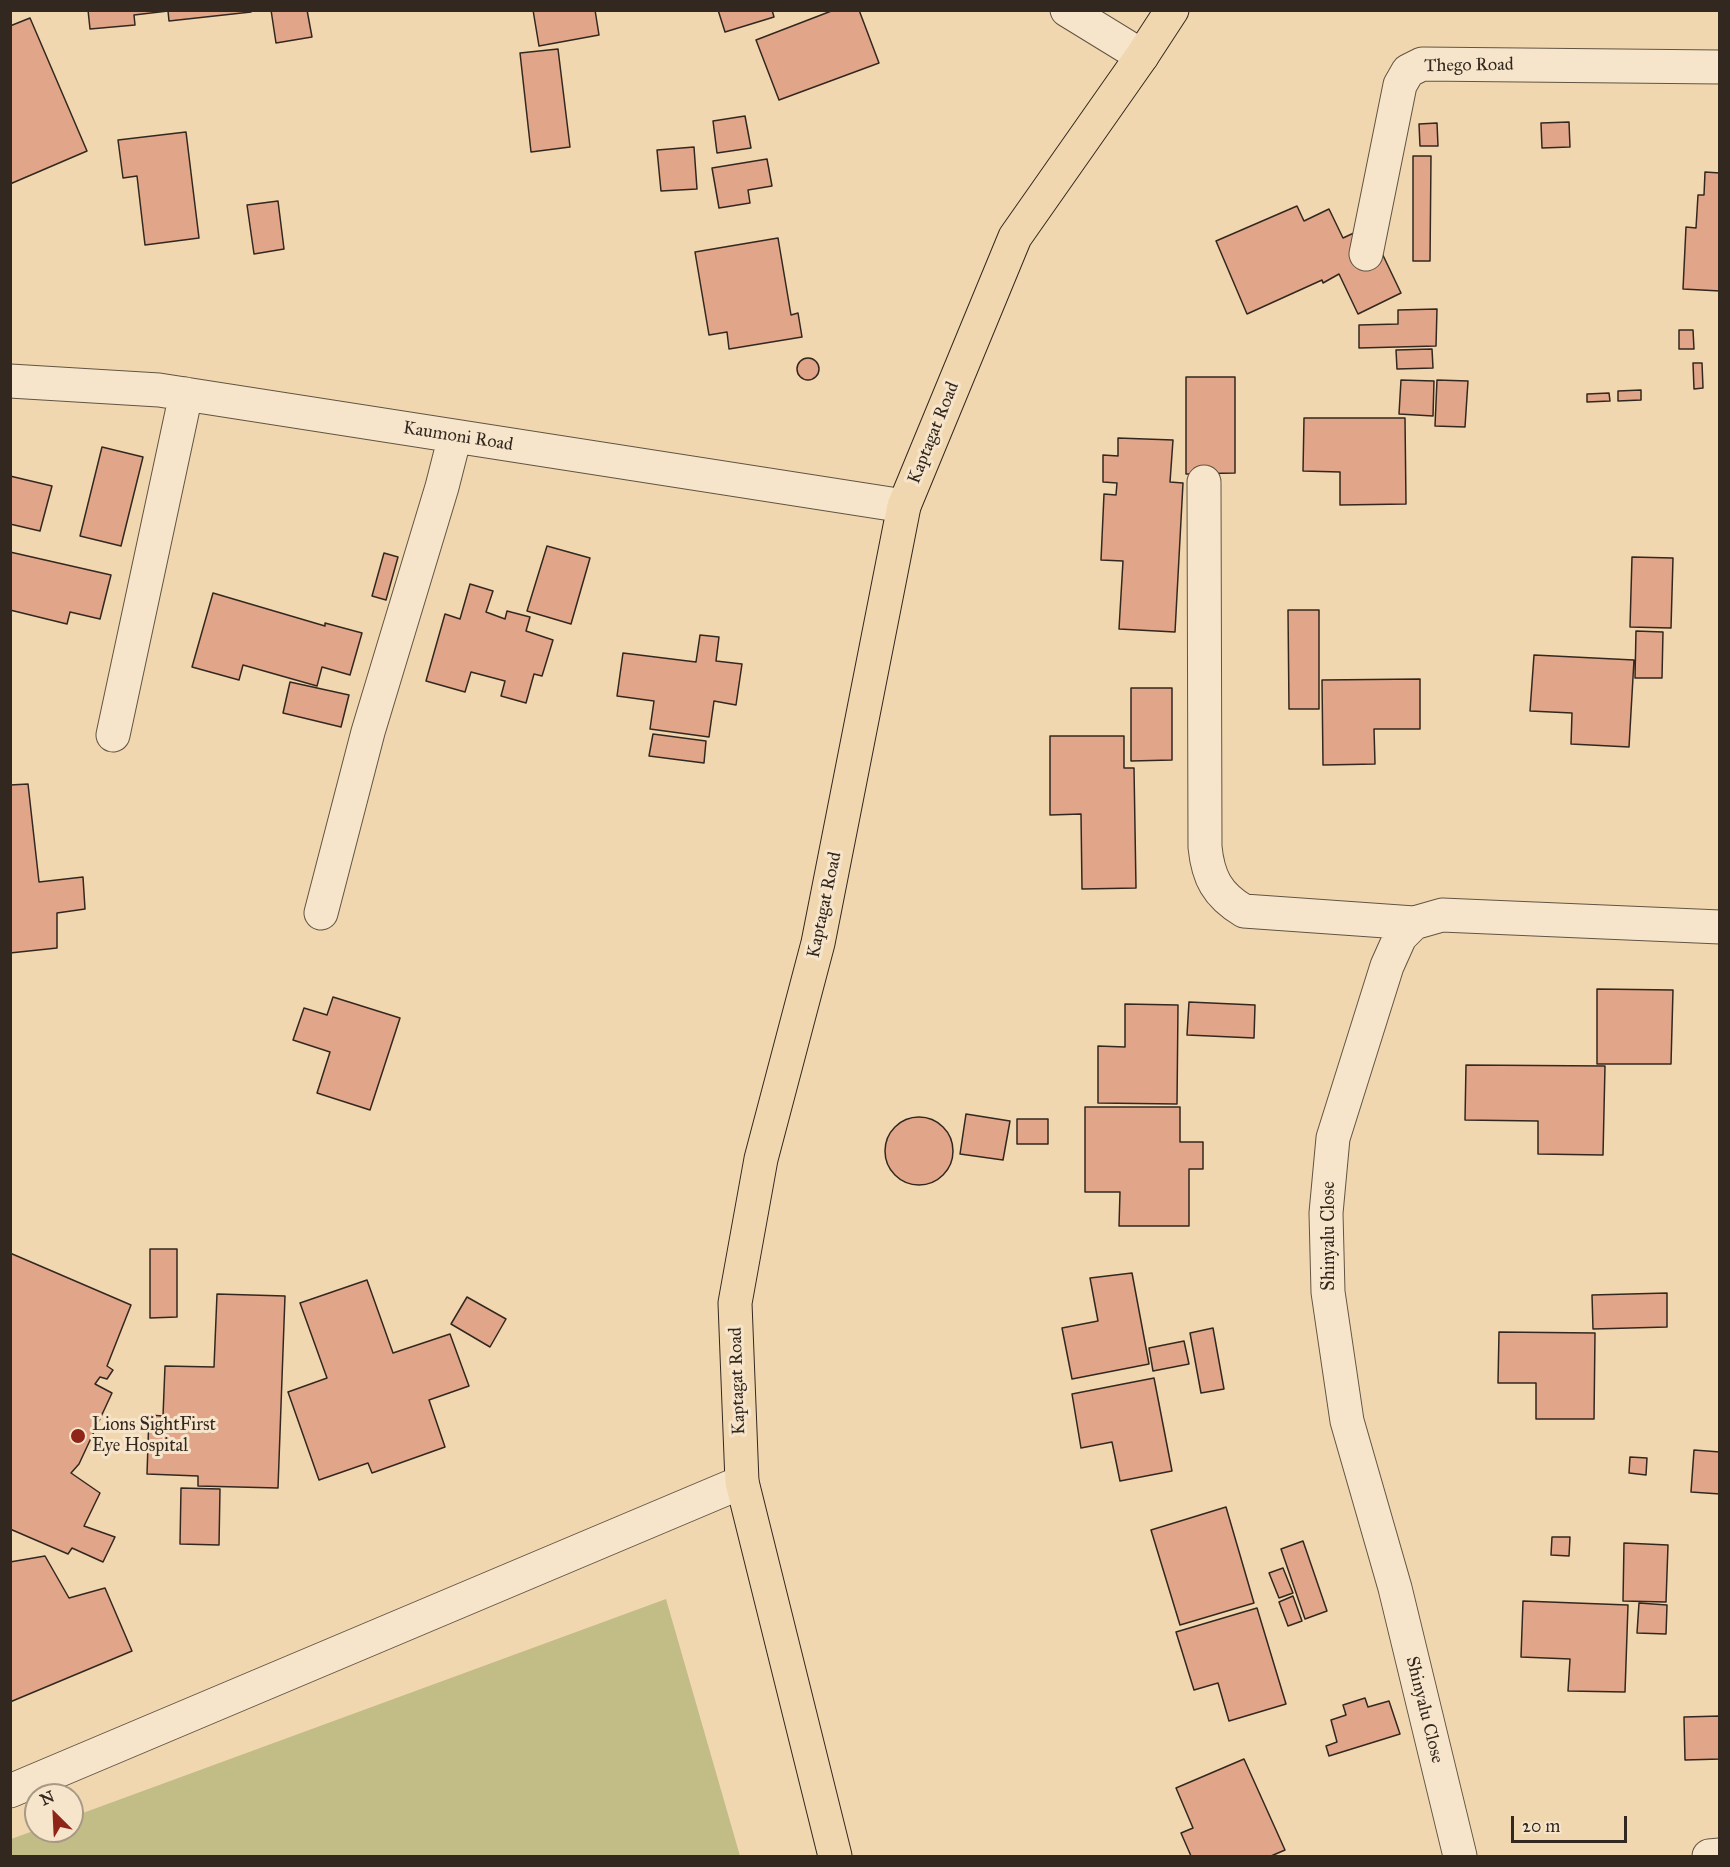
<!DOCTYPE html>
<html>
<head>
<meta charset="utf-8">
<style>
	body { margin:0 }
	#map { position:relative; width:1730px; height:1867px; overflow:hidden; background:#f1d7af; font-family:"IM FELL Great Primer",serif }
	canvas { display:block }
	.frame { position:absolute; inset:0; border:12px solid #33281f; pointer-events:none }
	.north { position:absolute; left:24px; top:1783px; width:60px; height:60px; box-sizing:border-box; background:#f6e5cb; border:2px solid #a89986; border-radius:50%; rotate:336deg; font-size:16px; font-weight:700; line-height:24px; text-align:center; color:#33281f }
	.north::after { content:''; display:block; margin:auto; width:21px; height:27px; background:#8f2418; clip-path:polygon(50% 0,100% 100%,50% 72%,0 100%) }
	.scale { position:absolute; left:1511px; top:1816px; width:116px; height:27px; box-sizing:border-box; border:3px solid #33281f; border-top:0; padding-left:8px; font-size:18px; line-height:21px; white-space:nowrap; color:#33281f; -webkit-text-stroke:4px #f6e5cb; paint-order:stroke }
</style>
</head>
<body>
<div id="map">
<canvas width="1730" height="1867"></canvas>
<div class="frame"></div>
<div class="north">N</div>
<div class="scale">20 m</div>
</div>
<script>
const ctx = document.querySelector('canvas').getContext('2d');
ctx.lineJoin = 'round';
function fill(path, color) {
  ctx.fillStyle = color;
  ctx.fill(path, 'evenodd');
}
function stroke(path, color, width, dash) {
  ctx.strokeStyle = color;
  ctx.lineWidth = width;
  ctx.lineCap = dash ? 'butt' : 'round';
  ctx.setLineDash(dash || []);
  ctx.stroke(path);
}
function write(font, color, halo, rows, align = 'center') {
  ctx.font = font + ' "IM FELL Great Primer",serif';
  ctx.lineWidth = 6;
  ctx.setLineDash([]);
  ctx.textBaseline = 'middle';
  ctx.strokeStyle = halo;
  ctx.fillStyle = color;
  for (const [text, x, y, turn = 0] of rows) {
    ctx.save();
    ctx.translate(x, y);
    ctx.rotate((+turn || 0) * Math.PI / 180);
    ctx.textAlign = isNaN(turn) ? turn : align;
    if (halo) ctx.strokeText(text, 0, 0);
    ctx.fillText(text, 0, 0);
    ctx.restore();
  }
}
fill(new Path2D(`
	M 666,1599 L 740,1856 L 11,1856 L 11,1839 L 36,1830 L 72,1831 L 72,1817 Z`), '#c2bc86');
const building = new Path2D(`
	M 88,10 L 251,10 L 251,12 L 169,21 L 168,11 L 134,15 L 135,25 L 90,29 Z
	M 271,10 L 307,10 L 312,37 L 276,43 Z
	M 533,10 L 595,10 L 599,35 L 539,46 Z
	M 718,10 L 772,10 L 774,17 L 725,32 Z
	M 834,10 L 859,10 L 879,63 L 779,100 L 756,40 Z
	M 30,18 L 87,151 L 10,184 L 10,26 Z
	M 558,49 L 570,147 L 531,152 L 520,53 Z
	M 745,116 L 751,148 L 717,153 L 713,121 Z
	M 1569,122 L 1570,147 L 1542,148 L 1541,123 Z
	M 1437,123 L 1438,146 L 1420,146 L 1419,124 Z
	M 186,132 L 199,238 L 145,245 L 137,176 L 123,178 L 118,140 Z
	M 694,147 L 697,189 L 661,191 L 657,150 Z
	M 1413,156 L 1431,156 L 1430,261 L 1413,261 Z
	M 767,159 L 772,186 L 748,190 L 750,203 L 719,208 L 712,168 Z
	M 1705,172 L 1720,173 L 1720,291 L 1683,289 L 1686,227 L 1696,228 L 1698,195 L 1704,195 Z
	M 278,201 L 284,249 L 254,254 L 247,205 Z
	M 1297,206 L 1304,221 L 1329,209 L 1343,238 L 1369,226 L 1401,293 L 1358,314 L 1339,274 L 1323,283 L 1322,280 L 1247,314 L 1216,241 Z
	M 778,238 L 791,315 L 798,313 L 802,337 L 729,349 L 727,332 L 709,335 L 695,252 Z
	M 1437,309 L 1436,346 L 1359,348 L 1359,325 L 1398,324 L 1398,310 Z
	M 1679,330 L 1693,330 L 1694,349 L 1679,349 Z
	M 1432,349 L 1433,368 L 1397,369 L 1396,350 Z
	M797 369a11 11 0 1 1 22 0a11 11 0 1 1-22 0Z
	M 1693,363 L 1702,363 L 1703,388 L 1694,389 Z
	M 1186,377 L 1235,377 L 1235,473 L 1186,474 Z
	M 1401,380 L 1434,381 L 1433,416 L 1399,414 Z
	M 1437,380 L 1468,381 L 1465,427 L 1435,426 Z
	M 1641,390 L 1641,400 L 1618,401 L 1618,391 Z
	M 1609,393 L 1610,401 L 1587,402 L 1587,394 Z
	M 1304,418 L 1405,418 L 1406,504 L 1340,505 L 1340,472 L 1303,471 Z
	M 1118,438 L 1173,440 L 1170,482 L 1183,483 L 1175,632 L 1119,629 L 1123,561 L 1101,560 L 1104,494 L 1116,495 L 1117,483 L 1103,482 L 1103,455 L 1118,456 Z
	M 102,447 L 143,457 L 121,546 L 80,536 Z
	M 10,476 L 52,486 L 40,531 L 10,524 Z
	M 547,546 L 590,558 L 571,624 L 527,611 Z
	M 10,552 L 111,575 L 100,619 L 70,612 L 67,624 L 10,610 Z
	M 384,553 L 398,557 L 386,600 L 372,596 Z
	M 1632,557 L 1673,558 L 1671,628 L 1630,627 Z
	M 470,584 L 493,591 L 486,612 L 505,619 L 507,611 L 530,617 L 526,631 L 553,640 L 542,676 L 534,674 L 526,703 L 501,696 L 505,681 L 471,672 L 465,692 L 426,681 L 445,614 L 460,619 Z
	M 213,593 L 325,626 L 325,623 L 362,633 L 350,675 L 322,667 L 317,686 L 243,665 L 239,680 L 192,667 Z
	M 1288,610 L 1319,610 L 1319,709 L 1289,709 Z
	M 1636,631 L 1663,632 L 1662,678 L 1635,678 Z
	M 700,635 L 719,637 L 716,661 L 742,664 L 736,705 L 714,701 L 709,737 L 650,729 L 654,701 L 617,696 L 623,653 L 696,662 Z
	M 1534,655 L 1634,660 L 1629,747 L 1571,744 L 1572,713 L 1530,711 Z
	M 1420,679 L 1420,729 L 1374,729 L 1375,764 L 1323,765 L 1322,680 Z
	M 290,682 L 349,695 L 341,727 L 283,713 Z
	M 1131,688 L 1172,688 L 1172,760 L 1131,761 Z
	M 653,734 L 706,741 L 704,763 L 649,756 Z
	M 1050,736 L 1124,736 L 1124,768 L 1134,768 L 1136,888 L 1082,889 L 1081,814 L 1050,815 Z
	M 28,784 L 39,882 L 83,877 L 85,909 L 57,913 L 57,948 L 10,953 L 10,785 Z
	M 1597,989 L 1673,990 L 1671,1064 L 1597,1064 Z
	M 333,997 L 400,1018 L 370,1110 L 317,1093 L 330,1052 L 293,1040 L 304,1008 L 327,1015 Z
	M 1189,1002 L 1255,1005 L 1254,1038 L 1187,1035 Z
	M 1125,1004 L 1178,1005 L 1177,1104 L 1098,1103 L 1098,1046 L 1125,1047 Z
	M 1466,1065 L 1605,1066 L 1603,1155 L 1538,1154 L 1538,1121 L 1465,1120 Z
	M 1085,1107 L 1180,1107 L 1180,1142 L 1203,1142 L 1203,1169 L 1189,1169 L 1189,1226 L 1119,1226 L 1120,1192 L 1085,1192 Z
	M 966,1114 L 1010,1121 L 1003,1160 L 960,1154 Z
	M885 1151a34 34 0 1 1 68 0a34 34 0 1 1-68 0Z
	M 1017,1119 L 1048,1119 L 1048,1144 L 1017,1144 Z
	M 150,1249 L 177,1249 L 177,1317 L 150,1318 Z
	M 10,1253 L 131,1305 L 107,1366 L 113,1370 L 107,1379 L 100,1377 L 95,1384 L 112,1393 L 79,1464 L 71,1473 L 100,1493 L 84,1526 L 115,1537 L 103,1562 L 72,1548 L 68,1554 L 10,1529 Z
	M 1132,1273 L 1149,1364 L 1072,1379 L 1062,1328 L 1098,1321 L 1090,1278 Z
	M 367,1280 L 393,1353 L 450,1334 L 469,1386 L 429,1400 L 445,1447 L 372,1473 L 368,1463 L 319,1480 L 288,1392 L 327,1378 L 300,1303 Z
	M 1667,1293 L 1667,1327 L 1593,1329 L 1592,1295 Z
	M 217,1294 L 285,1296 L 278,1488 L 198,1486 L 198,1476 L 147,1474 L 149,1415 L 163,1416 L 165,1366 L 214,1367 Z
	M 467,1297 L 506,1319 L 490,1347 L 451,1324 Z
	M 1213,1328 L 1224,1389 L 1201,1393 L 1190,1333 Z
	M 1499,1332 L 1595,1333 L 1594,1419 L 1536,1419 L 1536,1383 L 1498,1383 Z
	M 1184,1341 L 1189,1364 L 1153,1371 L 1149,1348 Z
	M 1154,1378 L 1172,1471 L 1120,1481 L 1112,1442 L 1081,1448 L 1072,1394 Z
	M 1694,1450 L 1720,1452 L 1720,1494 L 1691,1492 Z
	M 1630,1457 L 1647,1458 L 1646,1475 L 1629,1473 Z
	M 181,1488 L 220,1489 L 219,1545 L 180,1544 Z
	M 1226,1507 L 1254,1603 L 1180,1625 L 1151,1530 Z
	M 1552,1537 L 1570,1537 L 1569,1556 L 1551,1555 Z
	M 1303,1541 L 1327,1611 L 1305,1619 L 1281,1549 Z
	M 1624,1543 L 1668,1545 L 1666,1602 L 1623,1601 Z
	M 45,1556 L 69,1598 L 105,1588 L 132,1651 L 10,1702 L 10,1562 Z
	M 1283,1568 L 1293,1593 L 1279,1598 L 1269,1573 Z
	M 1293,1596 L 1302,1621 L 1288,1626 L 1279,1602 Z
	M 1523,1601 L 1628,1605 L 1625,1692 L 1568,1691 L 1570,1659 L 1521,1657 Z
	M 1639,1603 L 1667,1605 L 1666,1634 L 1637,1633 Z
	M 1257,1608 L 1286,1704 L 1229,1721 L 1218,1683 L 1194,1690 L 1176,1632 Z
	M 1365,1698 L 1368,1707 L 1389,1701 L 1400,1734 L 1329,1756 L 1326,1746 L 1337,1742 L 1331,1720 L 1346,1715 L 1343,1705 Z
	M 1720,1716 L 1720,1759 L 1685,1760 L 1684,1717 Z
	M 1244,1759 L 1285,1850 L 1271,1856 L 1191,1856 L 1181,1833 L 1193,1828 L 1176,1788 Z`);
fill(building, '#e1a589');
stroke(building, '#33281f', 1.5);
const minor = new Path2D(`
	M 1067,10 L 1142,56
	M 1366,254 L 1400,85 L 1408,71 L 1422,64 L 1720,67
	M 10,381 L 159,390 L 904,506
	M 1204,482 L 1205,847 C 1208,877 1217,895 1244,911 L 1414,923
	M 113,735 L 186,394
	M 321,913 L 368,732 L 442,487 L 455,436
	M 10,1791 L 742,1482
	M 1460,1856 L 1395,1588 L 1347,1421 L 1328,1292 L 1326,1213 L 1333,1138 L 1387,966 L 1400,937 L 1414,923 L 1442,915 L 1720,927
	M 1709,1856 L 1720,1855`);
const major = new Path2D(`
	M 835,1856 L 742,1482 L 735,1303 L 761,1159 L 818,943 L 904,506 L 1015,237 L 1142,56 L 1172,10`);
stroke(minor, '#625443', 35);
stroke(major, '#33281f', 35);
stroke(minor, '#f6e5cb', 33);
stroke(major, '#f1d7af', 33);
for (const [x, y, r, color] of [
	[78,1436,8,"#8f2418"]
]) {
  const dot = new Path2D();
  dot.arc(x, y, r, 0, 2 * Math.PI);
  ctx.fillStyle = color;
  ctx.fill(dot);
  stroke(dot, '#f6e5cb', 2);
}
write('18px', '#33281f', '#f6e5cb', [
	["Thego Road",1469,66,-1],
	["Kaptagat Road",934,433,-68],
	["Kaumoni Road",458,437,9],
	["Kaptagat Road",825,905,-78],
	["Shinyalu Close",1330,1236,-90],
	["Kaptagat Road",738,1381,-92],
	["Shinyalu Close",1424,1710,76]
]);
write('18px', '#33281f', '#f6e5cb', [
	["Lions SightFirst",92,1426],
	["Eye Hospital",92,1447]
], 'left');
</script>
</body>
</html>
